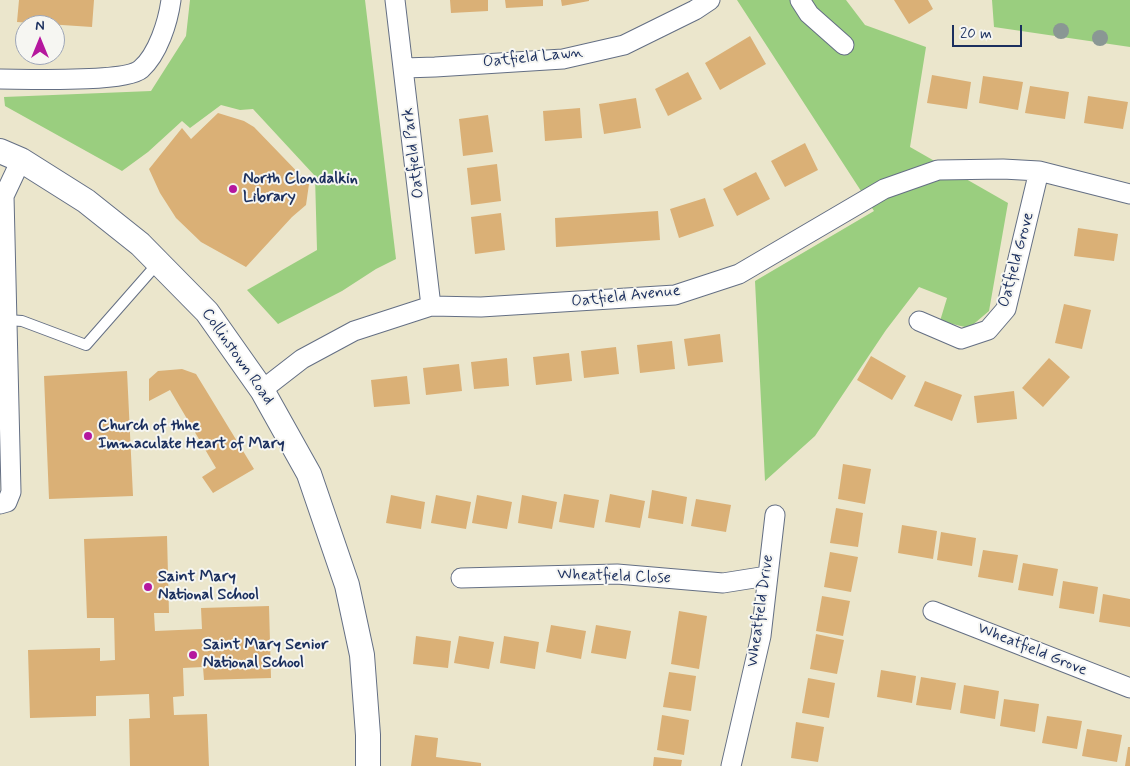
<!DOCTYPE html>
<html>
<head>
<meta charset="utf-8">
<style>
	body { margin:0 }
	#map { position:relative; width:1130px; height:766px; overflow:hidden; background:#ebe6cc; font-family:Mynerve,sans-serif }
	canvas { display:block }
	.north { position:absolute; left:15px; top:15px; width:50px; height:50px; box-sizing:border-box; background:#f6f6f2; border:1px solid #9ea6b7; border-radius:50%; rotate:0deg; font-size:14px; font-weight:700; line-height:20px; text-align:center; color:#1b2f5e }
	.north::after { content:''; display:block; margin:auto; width:18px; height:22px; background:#b5179e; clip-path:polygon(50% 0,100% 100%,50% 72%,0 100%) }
	.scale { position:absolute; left:952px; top:25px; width:70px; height:22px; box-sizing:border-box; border:2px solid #1b2f5e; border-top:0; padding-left:6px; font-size:15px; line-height:18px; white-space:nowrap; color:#1b2f5e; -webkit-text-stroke:4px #f6f6f2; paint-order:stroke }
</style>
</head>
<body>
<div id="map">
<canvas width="1130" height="766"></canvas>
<div class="north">N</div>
<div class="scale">20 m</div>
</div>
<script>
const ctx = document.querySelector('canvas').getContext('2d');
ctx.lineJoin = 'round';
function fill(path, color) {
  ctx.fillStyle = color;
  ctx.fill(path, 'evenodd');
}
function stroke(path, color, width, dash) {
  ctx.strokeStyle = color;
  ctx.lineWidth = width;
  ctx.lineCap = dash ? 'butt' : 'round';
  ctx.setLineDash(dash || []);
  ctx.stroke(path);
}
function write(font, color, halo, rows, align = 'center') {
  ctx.font = font + ' Mynerve,sans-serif';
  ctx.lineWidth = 4;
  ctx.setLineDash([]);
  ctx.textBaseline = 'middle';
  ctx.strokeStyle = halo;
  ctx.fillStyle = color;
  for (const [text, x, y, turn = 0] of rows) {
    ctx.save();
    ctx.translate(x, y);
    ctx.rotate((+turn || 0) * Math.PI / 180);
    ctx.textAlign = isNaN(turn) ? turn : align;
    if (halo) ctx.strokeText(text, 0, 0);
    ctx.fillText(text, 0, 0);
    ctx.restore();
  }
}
fill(new Path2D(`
	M 190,0 L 365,0 L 396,259 L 376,269 L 342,291 L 278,324 L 247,290 L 317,250 L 315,176 L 253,109 L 240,110 L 221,105 L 190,128 L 182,121 L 148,152 L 122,171 L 5,106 L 4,97 L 151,91 L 186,36 Z
	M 737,0 L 846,0 L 865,25 L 926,47 L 910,147 L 1008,203 L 989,311 L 969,328 L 940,321 L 947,298 L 919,287 L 886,330 L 815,436 L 765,481 L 755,281 L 874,211 Z
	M 992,0 L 1130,0 L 1130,47 L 994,27 Z`), '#9ace7f');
fill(new Path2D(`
	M 19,0 L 94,0 L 92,27 L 17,22 Z
	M 450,0 L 488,0 L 488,11 L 451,13 Z
	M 505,0 L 543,0 L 543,6 L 506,8 Z
	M 561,0 L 589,0 L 589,1 L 562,6 Z
	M 894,0 L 928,0 L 933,9 L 909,24 Z
	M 750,36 L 766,64 L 720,90 L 705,63 Z
	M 688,72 L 702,99 L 668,116 L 655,89 Z
	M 932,75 L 971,82 L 967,109 L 927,103 Z
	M 983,76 L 1023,82 L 1018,110 L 979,103 Z
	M 1030,86 L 1069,92 L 1065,119 L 1025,113 Z
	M 1088,96 L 1128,102 L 1123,129 L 1084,123 Z
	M 636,98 L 641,128 L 604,134 L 599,104 Z
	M 580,108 L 582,138 L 545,141 L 543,111 Z
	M 218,113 L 244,121 L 254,127 L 309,184 L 306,205 L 292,217 L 246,267 L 201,242 L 176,218 L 160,193 L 149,169 L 182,128 L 191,139 Z
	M 488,115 L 493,152 L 463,156 L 459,119 Z
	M 805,143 L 818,170 L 785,187 L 771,161 Z
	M 497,164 L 501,201 L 471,205 L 467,168 Z
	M 756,172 L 770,199 L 737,216 L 723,189 Z
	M 705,198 L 714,226 L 679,238 L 670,209 Z
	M 658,211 L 660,240 L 556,247 L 555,218 Z
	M 501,213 L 505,250 L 475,254 L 471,217 Z
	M 1078,228 L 1118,234 L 1114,261 L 1074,256 Z
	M 1064,304 L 1091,310 L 1082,349 L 1055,343 Z
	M 720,334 L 723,362 L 688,366 L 684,339 Z
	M 672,341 L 675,369 L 640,373 L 637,345 Z
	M 616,347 L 619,374 L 584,378 L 581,351 Z
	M 569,353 L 572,381 L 536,385 L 533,357 Z
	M 871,356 L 906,376 L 892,400 L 857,380 Z
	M 507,358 L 509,386 L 474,389 L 471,362 Z
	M 1049,358 L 1070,377 L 1043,407 L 1022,388 Z
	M 459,364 L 462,391 L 426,395 L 423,368 Z
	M 182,369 L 196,374 L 254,469 L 213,493 L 202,477 L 216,468 L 170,390 L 149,401 L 149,379 L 158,371 Z
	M 127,371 L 133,496 L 49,499 L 44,376 Z
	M 407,376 L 410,404 L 374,407 L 371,380 Z
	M 925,381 L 962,395 L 952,421 L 914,406 Z
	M 1014,391 L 1017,419 L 977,423 L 974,396 Z
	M 843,464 L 871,469 L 865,504 L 838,499 Z
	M 652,490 L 687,497 L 683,524 L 648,518 Z
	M 564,494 L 599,500 L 594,528 L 559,522 Z
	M 610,494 L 645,501 L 640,528 L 605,522 Z
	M 391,495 L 425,502 L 421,529 L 386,523 Z
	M 436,495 L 471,502 L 466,529 L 431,523 Z
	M 477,495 L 512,502 L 507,529 L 472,523 Z
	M 522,495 L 557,502 L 552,529 L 518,523 Z
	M 696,499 L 731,505 L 726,532 L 691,526 Z
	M 836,508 L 863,513 L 858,547 L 830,543 Z
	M 902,525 L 937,531 L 933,559 L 898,553 Z
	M 941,532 L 976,538 L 972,566 L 937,560 Z
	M 167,536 L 169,613 L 154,613 L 155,631 L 202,629 L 201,608 L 269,606 L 271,678 L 204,680 L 203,667 L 183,668 L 184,696 L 173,697 L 174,715 L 207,714 L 209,766 L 130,766 L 129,719 L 150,718 L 149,694 L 96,696 L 96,716 L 30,718 L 28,650 L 100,648 L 100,661 L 115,660 L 114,618 L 87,618 L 84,539 Z
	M 983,550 L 1018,555 L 1013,583 L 978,577 Z
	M 830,552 L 858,557 L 851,592 L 824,587 Z
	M 1023,563 L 1058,569 L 1053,596 L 1018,590 Z
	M 1063,581 L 1098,587 L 1094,614 L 1059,608 Z
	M 1103,594 L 1130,599 L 1130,627 L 1099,622 Z
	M 822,596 L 850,601 L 843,636 L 816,631 Z
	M 679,611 L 707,616 L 699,669 L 671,664 Z
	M 551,625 L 586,631 L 581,659 L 546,652 Z
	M 596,625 L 631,631 L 626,659 L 591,653 Z
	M 816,634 L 844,640 L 837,674 L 810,669 Z
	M 416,636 L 451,641 L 448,668 L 413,664 Z
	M 459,636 L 494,642 L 489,669 L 454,663 Z
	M 504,636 L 539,642 L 535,669 L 500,663 Z
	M 881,670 L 916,676 L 912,703 L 877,697 Z
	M 669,672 L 696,676 L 691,711 L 663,707 Z
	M 921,677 L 956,683 L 951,710 L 916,705 Z
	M 808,678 L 835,683 L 829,718 L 802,713 Z
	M 964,685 L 999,691 L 995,719 L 960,713 Z
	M 1004,699 L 1039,704 L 1035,732 L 1000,726 Z
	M 662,715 L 689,720 L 684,755 L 657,750 Z
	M 1047,716 L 1082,721 L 1077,749 L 1042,743 Z
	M 796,722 L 824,727 L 818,762 L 791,758 Z
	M 1087,729 L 1122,735 L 1117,762 L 1082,756 Z
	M 415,735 L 438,738 L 436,757 L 481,763 L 481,766 L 411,766 Z
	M 1128,747 L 1130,747 L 1130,766 L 1125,766 Z
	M 654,757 L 682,760 L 681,766 L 653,766 Z`), '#dab076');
const service = new Path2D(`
	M 7,320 L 22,321 L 86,345 L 158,263`);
const minor = new Path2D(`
	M 395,0 L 431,306
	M 800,0 L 809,14 L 844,45
	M 404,68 L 435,67 L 563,59 L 624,45 L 695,10 L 710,0
	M 0,79 C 25,79 125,83 141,69 C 158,54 168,22 171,0
	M 919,321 L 961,339 L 988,330 L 1006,309 L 1039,171
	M 262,390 L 302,359 L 354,331 L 431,306 L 481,307 L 675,295 L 739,274 L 884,189 L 938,170 L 1003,169 L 1039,171 L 1130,194
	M 0,504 L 7,502 L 11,492 L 4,196 L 21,160
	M 461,578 L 617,574 L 723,583 L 767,576
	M 933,611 L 1130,688
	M 731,766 L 761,636 L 775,515`);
const tertiary = new Path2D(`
	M 0,151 L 21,160 L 86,201 L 140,244 L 207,312 L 262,390 L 309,474 L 347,585 L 362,655 L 368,735 L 368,766`);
stroke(service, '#646f84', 12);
stroke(minor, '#646f84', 21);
stroke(tertiary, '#646f84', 26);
stroke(service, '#fff', 10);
stroke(minor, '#fff', 19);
stroke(tertiary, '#fff', 24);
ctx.fillStyle = '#8a9794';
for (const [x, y] of [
	[1061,31],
	[1100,38]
]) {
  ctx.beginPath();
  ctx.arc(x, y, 8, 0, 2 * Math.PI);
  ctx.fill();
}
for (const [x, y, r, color] of [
	[233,189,5,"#b5179e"],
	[88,436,5,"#b5179e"],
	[148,587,5,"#b5179e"],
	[193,655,5,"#b5179e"]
]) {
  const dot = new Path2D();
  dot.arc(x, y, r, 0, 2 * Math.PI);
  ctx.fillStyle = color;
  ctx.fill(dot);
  stroke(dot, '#f6f6f2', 2);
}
write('16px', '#1b2f5e', '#f6f6f2', [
	["Oatfield Lawn",533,58,-6],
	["Oatfield Park",414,153,-97],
	["Oatfield Grove",1017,260,-75],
	["Oatfield Avenue",626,297,-6],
	["Collinstown Road",237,357,55],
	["Wheatfield Close",614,577,2],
	["Wheatfield Drive",761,611,-82],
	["Wheatfield Grove",1032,650,22]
]);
write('bold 16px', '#1b2f5e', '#f6f6f2', [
	["North Clondalkin",243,180],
	["Library",243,198],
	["Church of thhe",98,427],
	["Immaculate Heart of Mary",98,445],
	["Saint Mary",158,578],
	["National School",158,596],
	["Saint Mary Senior",203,646],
	["National School",203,664]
], 'left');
</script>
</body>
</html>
